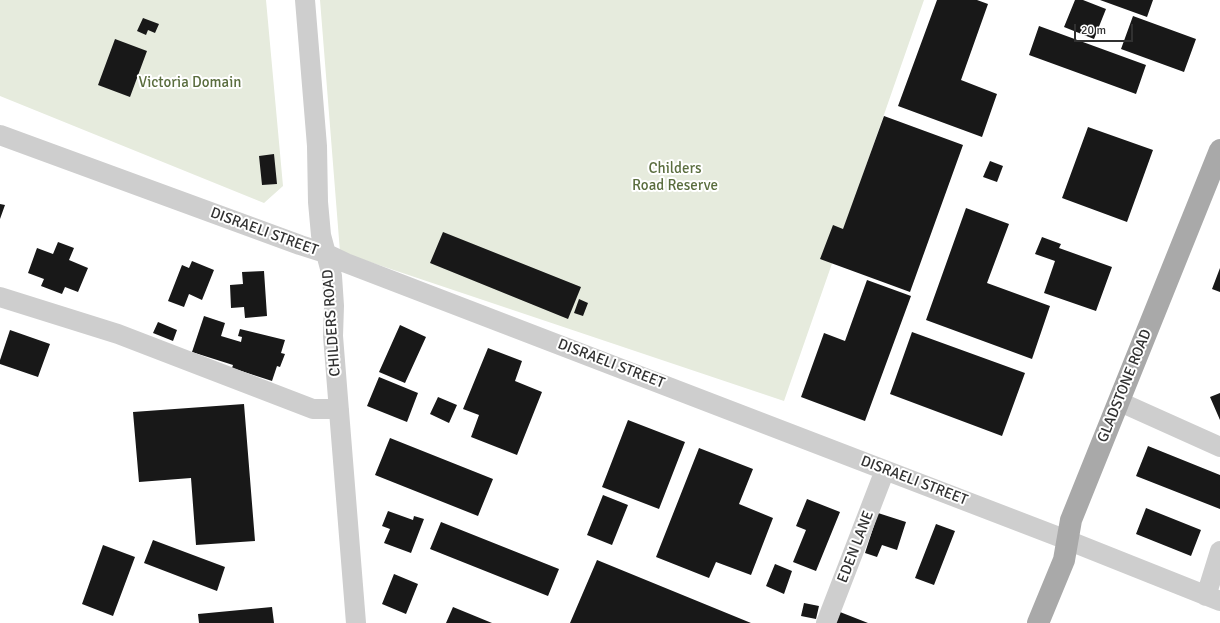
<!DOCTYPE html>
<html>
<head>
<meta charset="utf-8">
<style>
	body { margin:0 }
	#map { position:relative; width:1220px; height:623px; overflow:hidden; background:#fff; font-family:Signika,sans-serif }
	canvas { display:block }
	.scale { position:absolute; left:1074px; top:24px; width:59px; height:18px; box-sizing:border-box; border:2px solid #313131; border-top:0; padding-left:5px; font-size:12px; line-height:14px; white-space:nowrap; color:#313131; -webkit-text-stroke:3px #fff; paint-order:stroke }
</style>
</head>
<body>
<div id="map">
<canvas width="1220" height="623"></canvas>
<div class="scale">20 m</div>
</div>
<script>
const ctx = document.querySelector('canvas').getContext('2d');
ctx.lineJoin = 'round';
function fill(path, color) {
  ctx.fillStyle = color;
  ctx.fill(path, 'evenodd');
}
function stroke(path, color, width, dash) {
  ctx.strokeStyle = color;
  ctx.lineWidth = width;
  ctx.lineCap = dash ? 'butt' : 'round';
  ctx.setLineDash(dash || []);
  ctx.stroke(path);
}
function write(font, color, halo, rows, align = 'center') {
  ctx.font = font + ' Signika,sans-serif';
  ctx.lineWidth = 4;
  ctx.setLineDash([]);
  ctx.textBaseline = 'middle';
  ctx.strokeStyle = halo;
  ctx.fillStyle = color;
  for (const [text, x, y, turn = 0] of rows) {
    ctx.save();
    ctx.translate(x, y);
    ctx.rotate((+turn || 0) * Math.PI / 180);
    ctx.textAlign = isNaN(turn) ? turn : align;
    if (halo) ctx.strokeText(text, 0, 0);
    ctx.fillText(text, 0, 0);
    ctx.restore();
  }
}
fill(new Path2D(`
	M 0,0 L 266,0 L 283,186 L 264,203 L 0,96 Z
	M 320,0 L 924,0 L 784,401 L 340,252 Z`), '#e6ebdd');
fill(new Path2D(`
	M 937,0 L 977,0 L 988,4 L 961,80 L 997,94 L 982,137 L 898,106 Z
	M 1075,0 L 1083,0 L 1106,9 L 1094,39 L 1064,27 Z
	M 1100,0 L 1153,0 L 1147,17 Z
	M 1133,16 L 1196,39 L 1184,72 L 1121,49 Z
	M 143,18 L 159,24 L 155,33 L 148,30 L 146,35 L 137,31 Z
	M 1039,26 L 1146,65 L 1136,94 L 1029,55 Z
	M 115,39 L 147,51 L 130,97 L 98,85 Z
	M 884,116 L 963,145 L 910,292 L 820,259 L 833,225 L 843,229 Z
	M 1088,127 L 1153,150 L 1127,222 L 1062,198 Z
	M 274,154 L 277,184 L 262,185 L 259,156 Z
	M 990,161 L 1003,166 L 997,182 L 983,177 Z
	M 0,204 L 5,205 L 0,219 Z
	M 966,208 L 1009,224 L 987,283 L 1050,306 L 1032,359 L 926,320 Z
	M 443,232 L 581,287 L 568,319 L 430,263 Z
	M 1042,237 L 1061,244 L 1059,248 L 1112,267 L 1096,311 L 1044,293 L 1055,261 L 1035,254 Z
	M 58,242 L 74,248 L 69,260 L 88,268 L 78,292 L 65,287 L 62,294 L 41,286 L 44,279 L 28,273 L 37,248 L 53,254 Z
	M 192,261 L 214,270 L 202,300 L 189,294 L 184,307 L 168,301 L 182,265 L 189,268 Z
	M 1220,268 L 1220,292 L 1212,289 Z
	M 264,271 L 267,316 L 245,318 L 244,307 L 231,308 L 230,285 L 243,284 L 242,272 Z
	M 867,280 L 911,296 L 865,421 L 801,397 L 824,333 L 845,341 Z
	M 579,299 L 588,303 L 583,316 L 574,313 Z
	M 204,316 L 225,323 L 221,336 L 241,342 L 242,337 L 238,336 L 240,329 L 285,340 L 281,353 L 285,354 L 280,367 L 277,366 L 272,381 L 232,368 L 233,365 L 192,352 Z
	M 158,322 L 177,330 L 173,341 L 153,333 Z
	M 400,325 L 426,337 L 405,383 L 379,372 Z
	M 10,330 L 50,344 L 38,377 L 0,364 L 0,360 Z
	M 912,332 L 1025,373 L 1002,436 L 890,394 Z
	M 488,348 L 522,361 L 515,381 L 542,392 L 517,455 L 471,437 L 479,415 L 463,409 Z
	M 379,377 L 418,393 L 407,422 L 367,406 Z
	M 1220,393 L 1220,420 L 1210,397 Z
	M 438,397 L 457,405 L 449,423 L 430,414 Z
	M 244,404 L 255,541 L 196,545 L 191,478 L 139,482 L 133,412 Z
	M 628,420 L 685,442 L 659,509 L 602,487 Z
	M 390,438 L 493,479 L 478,516 L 375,475 Z
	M 1148,446 L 1220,475 L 1220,509 L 1136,476 Z
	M 699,448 L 753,469 L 739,504 L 773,518 L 751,575 L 716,562 L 709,578 L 656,557 Z
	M 603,495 L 628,505 L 612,545 L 587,535 Z
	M 807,499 L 840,512 L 816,571 L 793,562 L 806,530 L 796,526 Z
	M 1146,508 L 1201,530 L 1191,556 L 1136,534 Z
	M 388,511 L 413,520 L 414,516 L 424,519 L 411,553 L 384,543 L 390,529 L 382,526 Z
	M 878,513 L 906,522 L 897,550 L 882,545 L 877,557 L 865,553 Z
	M 441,522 L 559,569 L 548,596 L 430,549 Z
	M 936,524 L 955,531 L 934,585 L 915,578 Z
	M 153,540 L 225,567 L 217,591 L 144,563 Z
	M 103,545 L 135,557 L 113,616 L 82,604 Z
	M 597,560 L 751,623 L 570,623 Z
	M 775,564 L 792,571 L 784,594 L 766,586 Z
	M 394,574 L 418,584 L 406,614 L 382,604 Z
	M 804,603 L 819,606 L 816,619 L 801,616 Z
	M 272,607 L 274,623 L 199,623 L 198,614 Z
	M 453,607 L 492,623 L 446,623 Z
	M 840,612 L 868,623 L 835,623 Z`), '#181818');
stroke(new Path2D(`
	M 305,0 L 317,146 L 318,202 L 321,235 L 332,276 L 334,306 L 333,336 L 356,623
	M 0,135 L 300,245 L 325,253 L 346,263 L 1067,540 L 1220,601
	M 0,297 L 118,334 L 313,409 L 339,409
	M 1120,402 L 1220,447
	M 1206,596 L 1220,551
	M 826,623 L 885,470`), '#cecece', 20);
stroke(new Path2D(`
	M 1038,623 L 1064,560 L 1071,520 L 1220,150`), '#a9a9a9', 22);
write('15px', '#5a6d3e', '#fff', [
	["Victoria Domain",190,83],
	["Childers",675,169],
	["Road Reserve",675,186]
]);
write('15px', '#313131', '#fff', [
	["DISRAELI STREET",264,232,20],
	["CHILDERS ROAD",332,323,-94],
	["DISRAELI STREET",611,364,21],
	["GLADSTONE ROAD",1125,386,-68],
	["DISRAELI STREET",914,481,21],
	["EDEN LANE",856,547,-69]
]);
</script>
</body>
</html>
